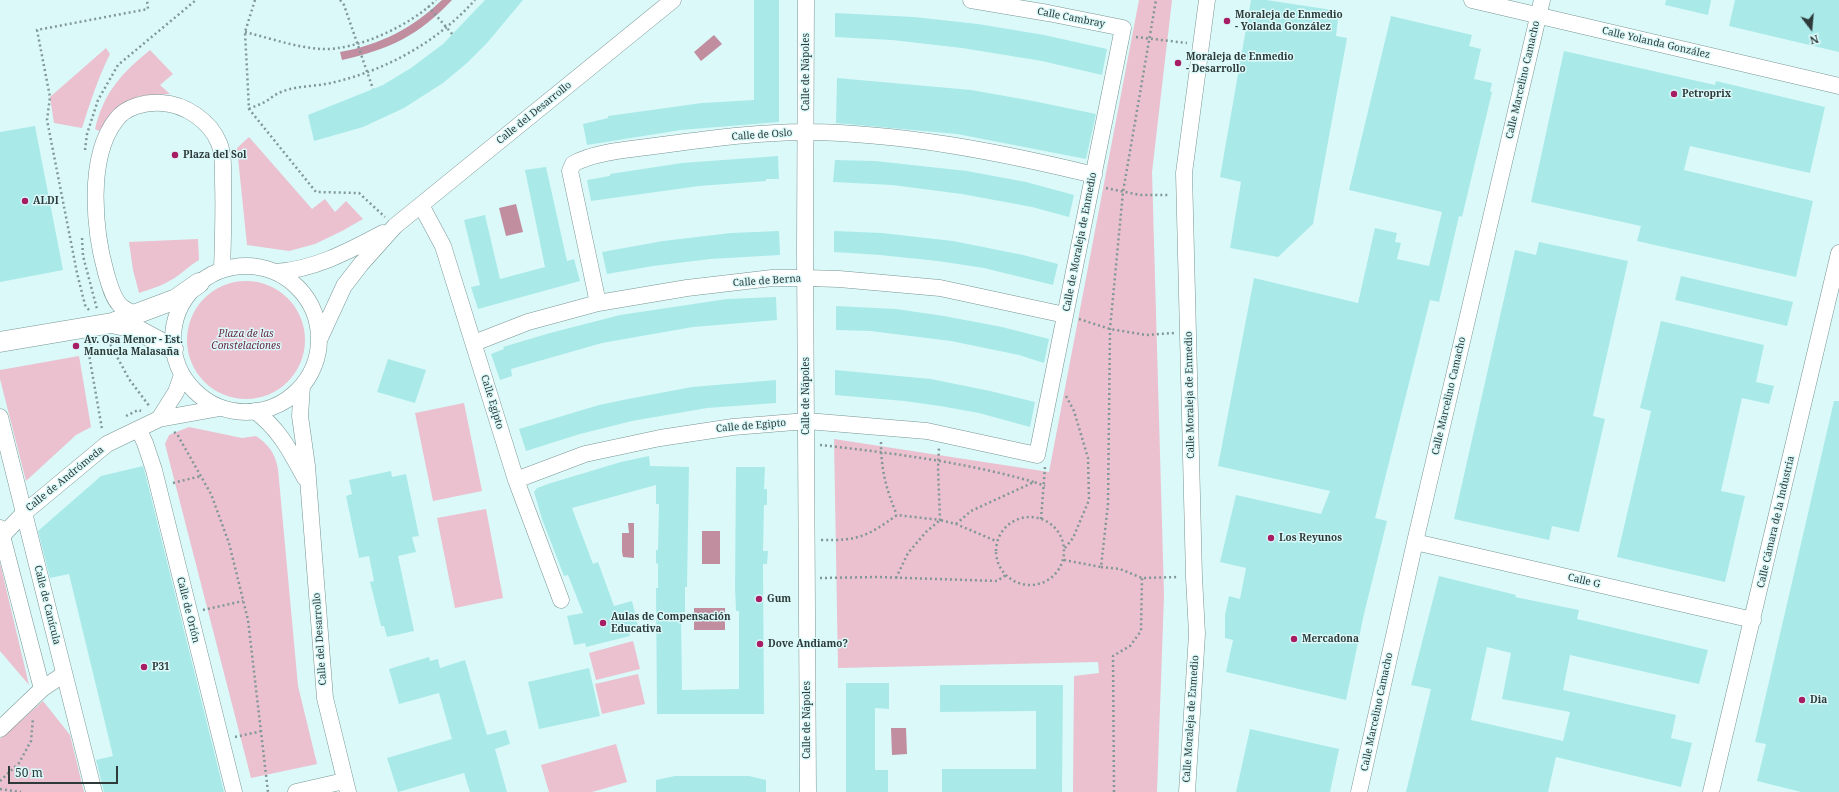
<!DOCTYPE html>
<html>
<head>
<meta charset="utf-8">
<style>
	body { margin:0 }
	#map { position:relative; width:1839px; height:792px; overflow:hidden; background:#dbf9f9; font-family:"Noto Serif",serif }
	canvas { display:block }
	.north { position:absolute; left:1791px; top:8px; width:40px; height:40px; -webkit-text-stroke:3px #dbf9f9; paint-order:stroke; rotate:164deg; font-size:11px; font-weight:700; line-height:16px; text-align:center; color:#2e3a3a }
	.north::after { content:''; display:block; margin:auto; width:14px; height:18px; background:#2e3a3a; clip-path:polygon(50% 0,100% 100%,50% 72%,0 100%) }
	.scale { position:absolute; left:8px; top:766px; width:110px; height:18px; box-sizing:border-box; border:2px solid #2e3a3a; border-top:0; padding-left:5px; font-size:12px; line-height:14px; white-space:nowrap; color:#2e3a3a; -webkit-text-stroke:3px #dbf9f9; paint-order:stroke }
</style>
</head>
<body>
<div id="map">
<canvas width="1839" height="792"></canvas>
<div class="north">N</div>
<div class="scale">50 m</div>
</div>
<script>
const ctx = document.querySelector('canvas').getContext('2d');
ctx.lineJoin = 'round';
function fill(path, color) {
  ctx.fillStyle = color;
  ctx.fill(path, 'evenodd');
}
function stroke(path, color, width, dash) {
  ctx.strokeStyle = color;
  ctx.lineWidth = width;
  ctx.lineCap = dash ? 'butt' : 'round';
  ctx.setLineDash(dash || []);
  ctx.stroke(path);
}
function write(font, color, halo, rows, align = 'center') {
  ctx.font = font + ' "Noto Serif",serif';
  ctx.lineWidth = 3;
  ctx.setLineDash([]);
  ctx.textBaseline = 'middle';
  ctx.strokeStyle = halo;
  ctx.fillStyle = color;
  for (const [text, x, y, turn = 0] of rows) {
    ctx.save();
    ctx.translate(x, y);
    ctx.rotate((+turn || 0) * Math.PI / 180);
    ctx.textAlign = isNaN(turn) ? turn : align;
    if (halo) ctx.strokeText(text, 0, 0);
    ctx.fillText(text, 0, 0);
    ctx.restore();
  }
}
fill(new Path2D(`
	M 1139,0 L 1172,0 L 1152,172 L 1164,595 L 1157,792 L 1073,792 L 1074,676 L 1099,673 L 1098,662 L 838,668 L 834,439 L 1049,472 Z
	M 106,48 L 110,54 C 98,78 90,103 82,128 L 54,123 L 50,97 Z
	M 150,50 L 173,74 L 160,85 L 170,94 L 139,96 L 115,110 L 99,131 L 95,129 C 104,92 121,74 150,50 Z
	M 249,137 L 312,209 L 325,199 L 335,212 L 346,201 L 363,219 L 342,231 L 315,244 L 289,251 L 247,245 L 237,148 Z
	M 198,239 L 199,260 C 188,266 181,275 171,280 C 162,286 150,289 139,293 L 133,270 L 129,242 Z
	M187 340a59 59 0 1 1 118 0a59 59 0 1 1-118 0Z
	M 79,356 L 91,427 L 76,435 L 26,481 L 0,379 L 0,370 Z
	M 464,403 L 482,491 L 433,501 L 415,413 Z
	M 189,427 L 242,438 L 256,436 C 269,445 275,453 278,469 L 298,686 L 317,764 L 251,778 L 165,444 L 169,435 Z
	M 486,509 L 503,598 L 455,608 L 437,518 Z
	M 0,563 L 29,685 L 0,651 Z
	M 633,641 L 640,669 L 596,680 L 589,653 Z
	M 638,674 L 645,704 L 602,714 L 595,684 Z
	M 43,701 L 70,735 L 84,792 L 0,792 L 0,739 Z
	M 616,744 L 627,782 L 592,792 L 549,792 L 541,765 Z`), '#ebc0cf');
fill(new Path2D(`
	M 442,0 L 452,0 C 418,36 390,49 342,60 L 340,52 C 380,45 413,28 442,0 Z
	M 714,35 L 722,44 L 701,61 L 694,52 Z
	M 516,204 L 523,232 L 506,236 L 499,208 Z
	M 628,523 L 634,523 L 634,558 L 623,557 L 622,552 L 622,533 L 629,533 Z
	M 702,531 L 720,531 L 720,564 L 702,564 Z
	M 694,608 L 725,608 L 725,630 L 694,630 Z
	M 891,728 L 906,728 L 907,754 L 892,755 Z`), '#c08e9f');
fill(new Path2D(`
	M 485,0 L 523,0 L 487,43 L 467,63 L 443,83 L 404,108 L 363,127 L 314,141 L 308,115 L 383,85 L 411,68 L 443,44 Z
	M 754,0 L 779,0 L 779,122 L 681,130 L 587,145 L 583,124 L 608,118 L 608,116 L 702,103 L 754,100 Z
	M 1251,0 L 1266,0 L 1339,11 L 1336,36 L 1347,38 L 1313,224 L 1278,257 L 1230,248 L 1241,182 L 1220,177 Z
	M 1666,0 L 1711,0 L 1708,15 L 1665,5 Z
	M 1735,0 L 1839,0 L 1839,52 L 1729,26 Z
	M 835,13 L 914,17 L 978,24 L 1044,35 L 1107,49 L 1102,75 L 1042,61 L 962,48 L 892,40 L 835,37 Z
	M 1391,16 L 1472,35 L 1469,46 L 1481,49 L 1474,79 L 1492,83 L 1490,91 L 1492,92 L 1462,217 L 1459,216 L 1439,302 L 1430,300 L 1375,518 L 1387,521 L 1364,614 L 1346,700 L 1226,672 L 1233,640 L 1225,638 L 1225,615 L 1229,596 L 1240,599 L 1246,568 L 1220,562 L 1236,495 L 1321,514 L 1330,491 L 1218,466 L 1254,278 L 1358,303 L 1375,228 L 1397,233 L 1395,242 L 1401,243 L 1397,259 L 1429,266 L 1442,212 L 1349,190 Z
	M 1564,51 L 1715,85 L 1716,81 L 1825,107 L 1810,173 L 1690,146 L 1684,170 L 1813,201 L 1796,277 L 1637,241 L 1641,226 L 1531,202 Z
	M 837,78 L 971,90 L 1033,101 L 1096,114 L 1086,159 L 957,134 L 836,123 Z
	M 35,126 L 63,270 L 0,282 L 0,132 Z
	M 778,156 L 779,179 L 766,179 L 766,181 L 699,186 L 591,201 L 587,180 L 610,176 L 610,174 L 682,163 Z
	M 835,160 L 875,161 L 967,171 L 1026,182 L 1074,195 L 1069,217 L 1032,207 L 962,194 L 892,185 L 833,182 Z
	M 546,167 L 567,261 L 574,259 L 580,281 L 478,309 L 471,287 L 480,285 L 464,220 L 485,215 L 500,279 L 545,267 L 525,170 Z
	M 779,231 L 780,255 L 710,259 L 653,266 L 607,274 L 602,252 L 663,241 L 731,233 Z
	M 834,231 L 882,233 L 953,241 L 1023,255 L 1058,264 L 1053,285 L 984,268 L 938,261 L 880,255 L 834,252 Z
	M 1539,242 L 1628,261 L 1593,416 L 1605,419 L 1579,532 L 1552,526 L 1549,540 L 1454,519 L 1515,250 L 1536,255 Z
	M 1681,276 L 1793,302 L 1787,326 L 1675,300 Z
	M 776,297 L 777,320 L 693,327 L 602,343 L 511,369 L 512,376 L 500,380 L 491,354 L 504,349 L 503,347 L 550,333 L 620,315 L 727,299 Z
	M 836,306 L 896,309 L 944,316 L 1002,327 L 1049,339 L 1044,363 L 1019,355 L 951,341 L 870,331 L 836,330 Z
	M 1661,321 L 1764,345 L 1756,382 L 1774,386 L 1769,404 L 1742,398 L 1721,491 L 1745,496 L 1725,582 L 1617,557 L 1651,411 L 1640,408 Z
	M 388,359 L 426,370 L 415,403 L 377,392 Z
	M 835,370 L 931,379 L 990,391 L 1035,402 L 1030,427 L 979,413 L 940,406 L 904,401 L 835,395 Z
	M 776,380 L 776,403 L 707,408 L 632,421 L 580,434 L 526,451 L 519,429 L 599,405 L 623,400 L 692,387 Z
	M 1834,401 L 1839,401 L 1839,792 L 1801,792 L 1757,781 L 1766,744 L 1755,742 Z
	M 649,456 L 650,466 L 689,467 L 687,587 L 685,587 L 685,612 L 681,612 L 682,690 L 739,689 L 739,611 L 736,611 L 735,587 L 736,467 L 765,467 L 764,489 L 767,489 L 767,505 L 764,505 L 763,551 L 768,551 L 767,564 L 763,564 L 764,714 L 657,714 L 656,588 L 658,588 L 658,564 L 656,563 L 656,550 L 658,550 L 659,504 L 656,504 L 656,485 L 572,508 L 593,564 L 598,562 L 614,606 L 632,601 L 639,630 L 629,632 L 630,636 L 586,647 L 585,643 L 574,645 L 567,616 L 583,613 L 568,575 L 564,576 L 542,519 L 534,492 L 537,488 L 551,483 L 621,462 Z
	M 143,466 L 145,473 L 224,792 L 104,792 L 96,760 L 113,756 L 69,574 L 50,578 L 38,531 L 101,476 Z
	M 391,471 L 392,477 L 406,474 L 419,536 L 412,537 L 416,552 L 398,556 L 414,631 L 387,637 L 384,626 L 381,626 L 370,582 L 374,581 L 369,556 L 359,558 L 346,496 L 352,494 L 349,480 Z
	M 1439,576 L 1516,595 L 1515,597 L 1579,610 L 1577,619 L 1708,650 L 1699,684 L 1570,655 L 1563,690 L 1676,715 L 1671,738 L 1692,743 L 1681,787 L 1556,757 L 1548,792 L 1406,792 L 1431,689 L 1411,685 ZM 1487,647 L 1511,653 L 1502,699 L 1570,712 L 1563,741 L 1471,720 Z
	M 429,657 L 430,661 L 438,659 L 440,668 L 465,660 L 487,735 L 506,730 L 510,744 L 495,749 L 507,792 L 470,792 L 464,773 L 398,792 L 387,758 L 452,739 L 439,693 L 399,704 L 389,669 Z
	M 589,668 L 600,716 L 539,729 L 528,682 Z
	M 846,683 L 889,683 L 889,709 L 875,708 L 875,770 L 888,770 L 888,792 L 846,792 Z
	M 940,685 L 1063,685 L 1062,792 L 942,792 L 942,769 L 1036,769 L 1036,711 L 940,712 Z
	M 1250,729 L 1339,749 L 1330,792 L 1236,792 Z
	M 675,776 L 749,776 L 766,780 L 766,792 L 656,792 L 656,780 Z`), '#a9eae9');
const minor = new Path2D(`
	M 806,0 L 805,253 L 808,792
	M 1472,0 L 1839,86
	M 421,205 L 443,246 L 516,480 L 561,600
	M173 339a73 73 0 1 1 146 0a73 73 0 1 1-146 0Z
	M 275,272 C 314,270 349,251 383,233
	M 598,303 L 570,171 L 573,164 C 595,151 636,149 662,145 C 709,139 758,132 806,132 C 903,133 1000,152 1094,175
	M 134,314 C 129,311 122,308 119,304 C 112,296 109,283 106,273 C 94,230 87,157 116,120 C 126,106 146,102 162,103 C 185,104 210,121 219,143 C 224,155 223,170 223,182 C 224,211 223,241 222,270
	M 320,338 L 344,286 L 361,264 L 395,226 L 673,0
	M 474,343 L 528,322 L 598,303 L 687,288 L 772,278 L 805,278 L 839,279 L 940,288 L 1065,315
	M 302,386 L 300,416 L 307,466 L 325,698 L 348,792
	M 255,411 C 280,430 290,451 305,478
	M 0,417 L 94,792
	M 159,419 L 176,392 L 182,375
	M 139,430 L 145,443 L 154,470 L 234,792
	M 516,480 L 585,454 L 660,438 L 733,427 L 807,421 L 927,431 L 1037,455 L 1123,28 L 1048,13 L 971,0
	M 0,528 L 42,689
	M 0,538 L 24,513 L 107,444 L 159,419 L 220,408
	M 1415,542 L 1753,620
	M 0,729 L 42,689 L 64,674
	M 296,792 L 344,781
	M 1187,792 L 1197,634 L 1194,577 L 1184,173 L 1207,0
	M 1359,792 L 1415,542 L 1542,0
	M 1711,792 L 1839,253`);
const tertiary = new Path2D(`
	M 112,323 L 134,328 L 173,349
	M 0,342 L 112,323 L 176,299 L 199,283`);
stroke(minor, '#799594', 17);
stroke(tertiary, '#799594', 21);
stroke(new Path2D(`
	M 255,0 L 245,32 L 249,109 L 316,192 L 359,193 L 385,217
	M 340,0 L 344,5 L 373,89
	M 428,6 L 453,35
	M 245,32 C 269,38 295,47 320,49 C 357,51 411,25 436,0
	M 1136,37 L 1187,43
	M 249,109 C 255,106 262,104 268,100 C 272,97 276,94 281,92 C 298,85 317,87 335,82 C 389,69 438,41 475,0
	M 85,150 L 87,134 L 98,100 L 118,65 L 196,0
	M 1106,188 L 1140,195 L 1170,195
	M 82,238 L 83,256 L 97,309
	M 89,310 L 85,305 L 77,273 L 47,120 L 50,97 L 37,30 L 148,9 L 147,0
	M 1079,319 L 1110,329 L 1146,335 L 1174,333
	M 108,340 L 129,379 L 150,407
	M 91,343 L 88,349 L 102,429
	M 126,416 L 138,410 L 141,411
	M 174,432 L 177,434 L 211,494 L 229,543 L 248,620 L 268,792
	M 881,442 C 881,470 886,489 897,515
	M 820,445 C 892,453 964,462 1034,482
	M 173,483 L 201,476
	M996 551a34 34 0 1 1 68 0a34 34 0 1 1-68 0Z
	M 1041,519 L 1045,467
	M 956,524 L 971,511 L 1034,482 L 1045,486
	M 821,540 C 858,541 868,536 897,515 L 940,520 L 938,468 L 939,448
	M 1065,548 L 1073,538 L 1089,500 L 1088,458 L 1074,411 L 1065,394
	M 1064,560 L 1101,567 L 1108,504 L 1110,329 L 1123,192 L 1156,0
	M 1101,567 L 1120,569 L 1142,578 L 1179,577
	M 820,578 L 878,577 L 997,581 L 1006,575
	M 896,578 L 908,553 L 926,532 L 940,520 L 956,524 L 996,541
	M 203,610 L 243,601
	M 235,737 L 262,731
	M 0,781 L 19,763 L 31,741 L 33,718
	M 0,789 L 21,792
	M 1114,792 L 1113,656 L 1130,646 L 1141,631 L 1142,578`), '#829797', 2.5, [2, 3]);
stroke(minor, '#fff', 16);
stroke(tertiary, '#fff', 20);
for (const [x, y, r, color] of [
	[1227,21,4,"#a71d63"],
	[1178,63,4,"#a71d63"],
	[1674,94,4,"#a71d63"],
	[175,155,4,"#a71d63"],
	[25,201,4,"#a71d63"],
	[76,346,4,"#a71d63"],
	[1271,538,4,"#a71d63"],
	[759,599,4,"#a71d63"],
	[603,623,4,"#a71d63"],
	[1294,639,4,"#a71d63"],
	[760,644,4,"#a71d63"],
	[144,667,4,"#a71d63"],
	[1802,700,4,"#a71d63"]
]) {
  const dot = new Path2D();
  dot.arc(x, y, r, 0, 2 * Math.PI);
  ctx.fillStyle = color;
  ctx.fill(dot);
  stroke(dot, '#dbf9f9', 1.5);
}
write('bold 10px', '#2e3a3a', '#dbf9f9', [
	["Moraleja de Enmedio",1235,15],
	["- Yolanda González",1235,27],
	["Moraleja de Enmedio",1186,57],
	["- Desarrollo",1186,69],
	["Petroprix",1682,94],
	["Plaza del Sol",183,155],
	["ALDI",33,201],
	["Av. Osa Menor - Est.",84,340],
	["Manuela Malasaña",84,352],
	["Los Reyunos",1279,538],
	["Gum",767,599],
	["Aulas de Compensación",611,617],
	["Educativa",611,629],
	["Mercadona",1302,639],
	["Dove Andiamo?",768,644],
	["P31",152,667],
	["Dia",1810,700]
], 'left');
write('10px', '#2e3a3a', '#dbf9f9', [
	["Calle Cambray",1071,18,11],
	["Calle Yolanda González",1656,43,13],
	["Calle de Nápoles",806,72,-90],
	["Calle Marcelino Camacho",1523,80,-77],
	["Calle del Desarrollo",534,113,-39],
	["Calle de Oslo",762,135,-4],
	["Calle de Moraleja de Enmedio",1080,242,-79],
	["Calle de Berna",767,281,-4],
	["Calle Moraleja de Enmedio",1190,395,-91],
	["Calle de Nápoles",806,396,-90],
	["Calle Marcelino Camacho",1449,396,-77],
	["Calle Egipto",492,402,73],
	["Calle de Egipto",751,426,-5],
	["Calle de Andrómeda",65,479,-39],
	["Calle Cámara de la Industria",1776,522,-77],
	["Calle G",1584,581,13],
	["Calle de Canícula",47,605,76],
	["Calle de Orión",188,610,76],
	["Calle del Desarrollo",320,639,-94],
	["Calle Marcelino Camacho",1377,712,-78],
	["Calle Moraleja de Enmedio",1191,719,-86],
	["Calle de Nápoles",807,720,-90]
]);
write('italic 10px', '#692a45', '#dbf9f9', [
	["Plaza de las",246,334],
	["Constelaciones",246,346]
]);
</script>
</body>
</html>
